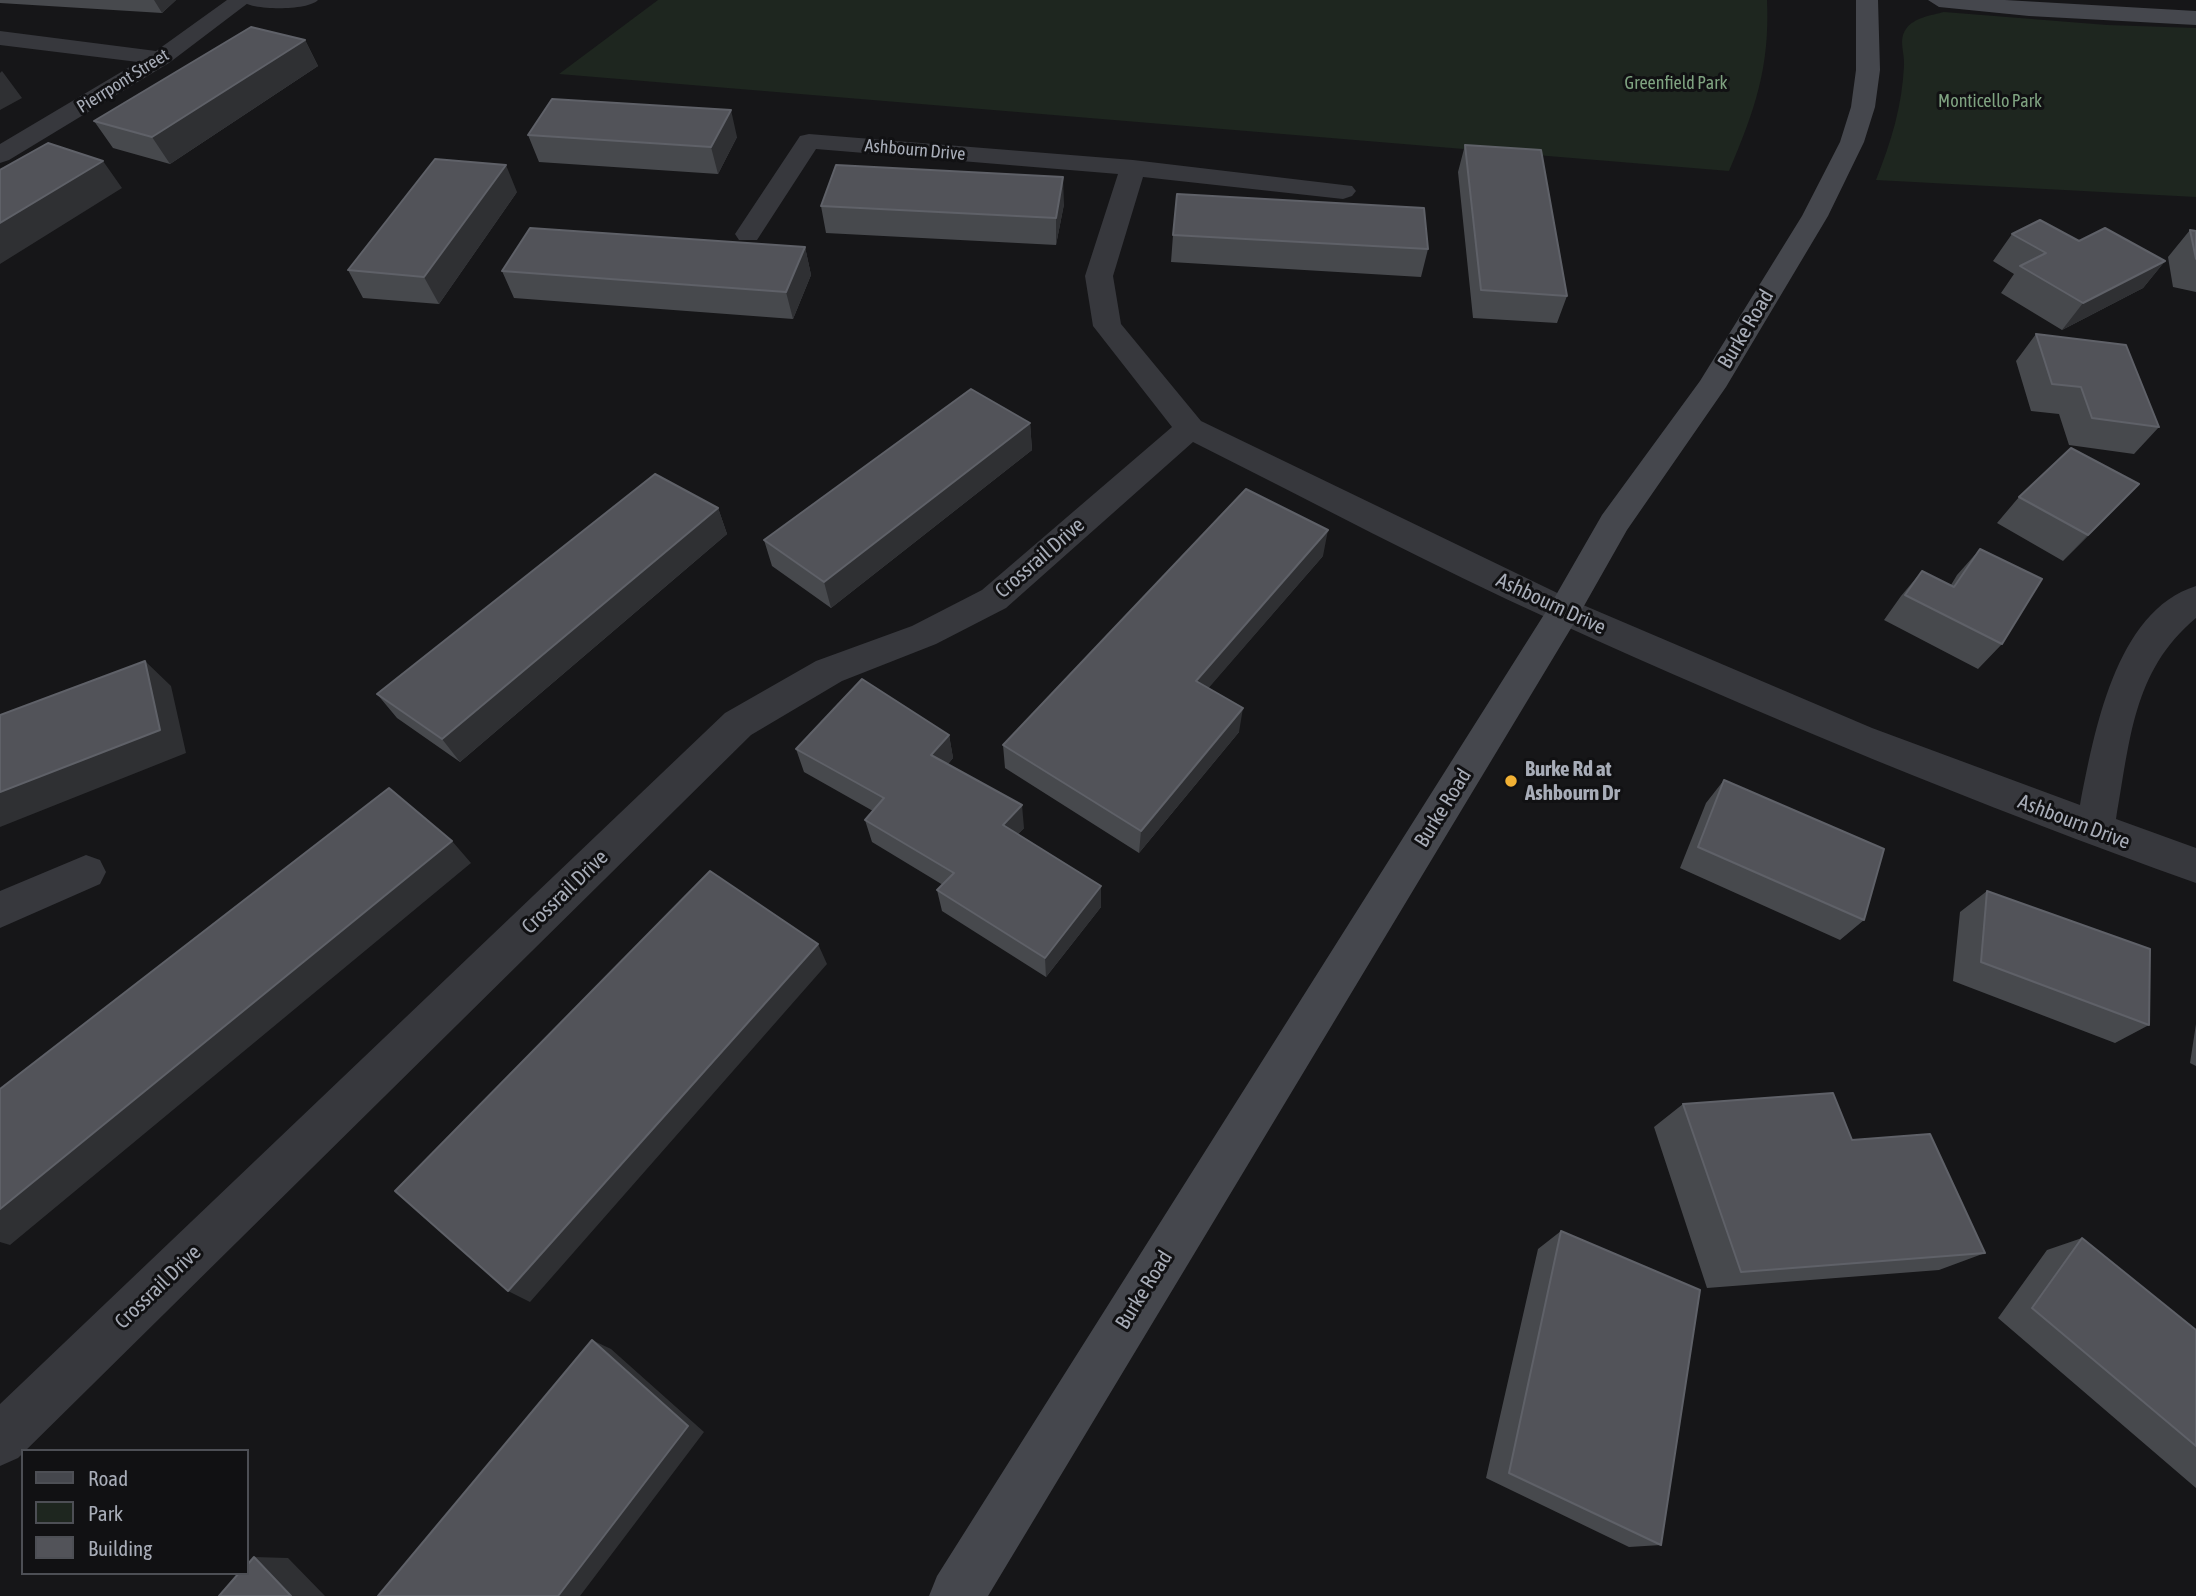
<!DOCTYPE html>
<html>
<head>
<meta charset="utf-8">
<style>
	body { margin:0 }
	#map { position:relative; width:2196px; height:1596px; overflow:hidden; background:#161618; font-family:"Asap Condensed",sans-serif }
	canvas { display:block }
	.legend { position:absolute; left:21px; top:1449px; width:228px; height:126px; box-sizing:border-box; background:#111113; border:2px solid #4d4f55; margin:0; padding:9px 12px; list-style:none; font-size:21px; color:#a8adb8 }
	.legend li { display:flex; align-items:center; gap:14px; height:35px }
	.legend b { width:35px; border:2px solid #4d4f55 }
</style>
</head>
<body>
<div id="map">
<canvas width="2196" height="1596"></canvas>
<ul class="legend">
<li><b style="height:9px;background:#45474d"></b>Road</li>
<li><b style="height:19px;background:#1e261f"></b>Park</li>
<li><b style="height:19px;background:#525359"></b>Building</li>
</ul>
</div>
<script>
const ctx = document.querySelector('canvas').getContext('2d');
ctx.lineJoin = 'round';
function fill(path, color) {
  ctx.fillStyle = color;
  ctx.fill(path, 'evenodd');
}
function stroke(path, color, width, dash) {
  ctx.strokeStyle = color;
  ctx.lineWidth = width;
  ctx.lineCap = dash ? 'butt' : 'round';
  ctx.setLineDash(dash || []);
  ctx.stroke(path);
}
function write(font, color, halo, rows, align = 'center') {
  ctx.font = font + ' "Asap Condensed",sans-serif';
  ctx.lineWidth = 6;
  ctx.setLineDash([]);
  ctx.textBaseline = 'middle';
  ctx.strokeStyle = halo;
  ctx.fillStyle = color;
  for (const [text, x, y, turn = 0] of rows) {
    ctx.save();
    ctx.translate(x, y);
    ctx.rotate((+turn || 0) * Math.PI / 180);
    ctx.textAlign = isNaN(turn) ? turn : align;
    if (halo) ctx.strokeText(text, 0, 0);
    ctx.fillText(text, 0, 0);
    ctx.restore();
  }
}
fill(new Path2D(`
	M 658,0 L 1767,0 C 1770,67 1755,110 1729,171 L 559,74 Z
	M 1944,12 L 2107,25 L 2196,28 L 2196,197 L 1876,180 C 1891,142 1902,107 1904,66 C 1905,53 1898,40 1906,29 C 1913,18 1932,15 1944,12 Z`), '#1e261f');
fill(new Path2D(`
	M 240,0 L 318,0 C 308,11 250,11 240,0 Z`), '#37383d');
fill(new Path2D(`
	M 227,0 L 252,0 L 169,63 L 9,160 L 0,163 L 0,144 L 138,62 L 0,45 L 0,31 L 156,51 Z
	M 809,134 L 1133,160 L 1352,186 L 1356,191 L 1352,196 L 1343,199 L 1143,177 L 1113,276 L 1121,324 L 1201,421 L 1576,602 L 1872,728 L 2080,805 C 2094,734 2115,611 2196,586 L 2196,618 C 2132,671 2130,743 2116,819 L 2196,848 L 2196,883 C 1980,806 1765,717 1554,621 C 1432,566 1313,502 1193,442 L 1006,608 L 936,644 L 842,681 L 751,735 L 18,1458 L 0,1466 L 0,1404 L 725,713 L 816,661 L 912,626 L 982,590 L 1172,427 L 1093,326 L 1085,276 L 1118,174 L 816,149 L 757,240 L 739,240 L 735,234 L 800,136 Z
	M 86,855 L 100,860 L 106,872 L 100,884 L 0,928 L 0,891 Z`), '#37383d');
fill(new Path2D(`
	M 1856,0 L 1878,0 L 1880,70 L 1875,107 L 1864,142 L 1828,216 L 1726,387 L 1627,530 L 1576,620 L 988,1596 L 929,1596 L 937,1576 L 1552,602 L 1602,515 L 1700,381 L 1802,216 L 1840,142 L 1851,107 L 1856,70 Z
	M 1928,0 L 2005,0 L 2196,11 L 2196,25 L 2029,16 L 1939,7 Z`), '#45474d');
fill(new Path2D(`
	M 0,0 L 176,0 L 162,13 L 0,3 Z
	M 305,40 L 318,66 L 170,164 L 113,148 L 94,121 Z
	M 528,135 L 737,137 L 718,174 L 539,162 Z
	M 1465,145 L 1567,296 L 1557,323 L 1473,318 L 1458,172 Z
	M 517,192 L 439,304 L 363,298 L 348,270 Z
	M 1064,204 L 1056,245 L 826,233 L 821,206 Z
	M 2190,230 L 2196,260 L 2196,292 L 2173,287 L 2168,257 Z
	M 2012,234 L 2079,241 L 2165,261 L 2143,288 L 2062,330 L 2001,293 L 2014,274 L 1993,261 Z
	M 1173,235 L 1428,249 L 1421,277 L 1171,262 Z
	M 805,247 L 811,275 L 793,319 L 514,298 L 502,271 Z
	M 2036,334 L 2159,427 L 2134,454 L 2069,445 L 2059,414 L 2031,411 L 2016,361 Z
	M 1030,423 L 1032,450 L 831,608 L 772,566 L 764,540 Z
	M 2019,497 L 2114,510 L 2063,561 L 1997,523 Z
	M 718,508 L 727,534 L 460,762 L 397,718 L 377,694 Z
	M 1980,549 L 2002,644 L 1978,669 L 1884,620 L 1901,596 L 1922,571 L 1951,585 L 1957,575 Z
	M 1323,556 L 1208,688 L 1239,732 L 1139,853 L 1005,768 L 1003,745 Z
	M 949,735 L 953,758 L 948,764 L 1024,828 L 1018,834 L 1101,886 L 1101,907 L 1046,977 L 942,911 L 937,890 L 943,885 L 872,842 L 865,820 L 873,811 L 804,772 L 796,749 Z
	M 1724,780 L 1864,920 L 1840,940 L 1680,868 L 1706,803 Z
	M 1987,891 L 2149,1025 L 2115,1043 L 1953,981 L 1960,912 Z
	M 2196,1024 L 2196,1066 L 2190,1063 Z
	M 1683,1104 L 1985,1253 L 1939,1270 L 1707,1288 L 1654,1127 Z
	M 1561,1231 L 1661,1545 L 1629,1547 L 1486,1478 L 1538,1249 Z
	M 2082,1238 L 2196,1330 L 2196,1488 L 1998,1318 L 2047,1250 Z`), '#47494d');
fill(new Path2D(`
	M 154,0 L 176,0 L 162,13 Z
	M 305,40 L 318,66 L 170,164 L 152,137 Z
	M 2,71 L 22,98 L 0,110 L 0,73 Z
	M 731,110 L 737,137 L 718,174 L 711,147 Z
	M 103,161 L 122,188 L 0,264 L 0,223 Z
	M 506,165 L 517,192 L 439,304 L 424,277 Z
	M 1063,177 L 1064,204 L 1056,245 L 1056,218 Z
	M 805,247 L 811,275 L 793,319 L 786,292 Z
	M 2165,261 L 2143,288 L 2062,330 L 2083,303 Z
	M 1030,423 L 1032,450 L 831,608 L 824,582 Z
	M 2139,484 L 2114,510 L 2063,561 L 2088,535 Z
	M 718,508 L 727,534 L 460,762 L 442,739 Z
	M 1328,530 L 1323,556 L 1193,706 L 1196,681 Z
	M 145,661 L 171,686 L 186,753 L 0,827 L 0,792 Z
	M 1243,708 L 1239,732 L 1139,853 L 1141,831 Z
	M 949,735 L 953,758 L 936,778 L 931,755 Z
	M 1022,805 L 1024,828 L 1006,847 L 1003,825 Z
	M 452,841 L 471,863 L 10,1245 L 0,1242 L 0,1209 Z
	M 1101,886 L 1101,907 L 1046,977 L 1045,958 Z
	M 818,944 L 827,964 L 530,1302 L 508,1291 Z
	M 592,1340 L 611,1349 L 704,1432 L 580,1596 L 558,1596 Z
	M 254,1557 L 288,1558 L 325,1596 L 291,1596 Z`), '#2f3033');
const building = new Path2D(`
	M 251,27 L 305,40 L 152,137 L 94,121 Z
	M 552,99 L 731,110 L 711,147 L 528,135 Z
	M 48,143 L 103,161 L 0,223 L 0,170 Z
	M 1465,145 L 1541,150 L 1567,296 L 1481,290 Z
	M 435,159 L 506,165 L 424,277 L 348,270 Z
	M 836,165 L 1063,177 L 1056,218 L 821,206 Z
	M 1177,194 L 1424,208 L 1428,249 L 1173,235 Z
	M 2040,220 L 2079,241 L 2105,228 L 2165,261 L 2083,303 L 2020,266 L 2046,253 L 2012,234 Z
	M 530,228 L 805,247 L 786,292 L 502,271 Z
	M 2190,230 L 2196,231 L 2196,259 Z
	M 2036,334 L 2126,345 L 2159,427 L 2092,418 L 2081,387 L 2052,384 Z
	M 971,389 L 1030,423 L 824,582 L 764,540 Z
	M 2071,448 L 2139,484 L 2088,535 L 2019,497 Z
	M 655,474 L 718,508 L 442,739 L 377,694 Z
	M 1246,489 L 1328,530 L 1196,681 L 1243,708 L 1141,831 L 1003,745 Z
	M 1980,549 L 2042,579 L 2002,644 L 1905,595 L 1922,571 L 1954,587 Z
	M 145,661 L 160,730 L 0,792 L 0,715 Z
	M 862,679 L 949,735 L 931,755 L 1022,805 L 1003,825 L 1101,886 L 1045,958 L 937,890 L 954,873 L 865,820 L 884,798 L 796,749 Z
	M 1724,780 L 1884,849 L 1864,920 L 1698,847 Z
	M 389,788 L 452,841 L 0,1209 L 0,1089 Z
	M 710,871 L 818,944 L 508,1291 L 395,1191 Z
	M 1987,891 L 2150,949 L 2149,1025 L 1981,962 Z
	M 1833,1093 L 1852,1140 L 1930,1134 L 1985,1253 L 1741,1272 L 1683,1104 Z
	M 1561,1231 L 1700,1290 L 1661,1545 L 1509,1473 Z
	M 2082,1238 L 2196,1330 L 2196,1446 L 2032,1308 Z
	M 592,1340 L 688,1426 L 558,1596 L 378,1596 Z
	M 254,1557 L 291,1596 L 219,1596 L 239,1573 L 247,1573 L 247,1565 Z`);
fill(building, '#525359');
stroke(building, '#5f6168', 2);
for (const [x, y, r, color] of [
	[1511,781,7,"#f2b134"]
]) {
  const dot = new Path2D();
  dot.arc(x, y, r, 0, 2 * Math.PI);
  ctx.fillStyle = color;
  ctx.fill(dot);
  stroke(dot, '#111113', 2.5);
}
write('18px', '#a8adb8', '#111113', [
	["Pierrpont Street",123,81,-32],
	["Ashbourn Drive",915,150,5]
]);
write('18px', '#7fa381', '#111113', [
	["Greenfield Park",1676,83],
	["Monticello Park",1990,101]
]);
write('21px', '#a8adb8', '#111113', [
	["Burke Road",1746,329,-59],
	["Crossrail Drive",1040,558,-41],
	["Ashbourn Drive",1551,604,25],
	["Burke Road",1443,808,-58],
	["Ashbourn Drive",2074,822,21],
	["Crossrail Drive",565,892,-44],
	["Crossrail Drive",158,1287,-44],
	["Burke Road",1144,1290,-58]
]);
write('bold 21px', '#a8adb8', '#111113', [
	["Burke Rd at",1525,769],
	["Ashbourn Dr",1525,793]
], 'left');
</script>
</body>
</html>
